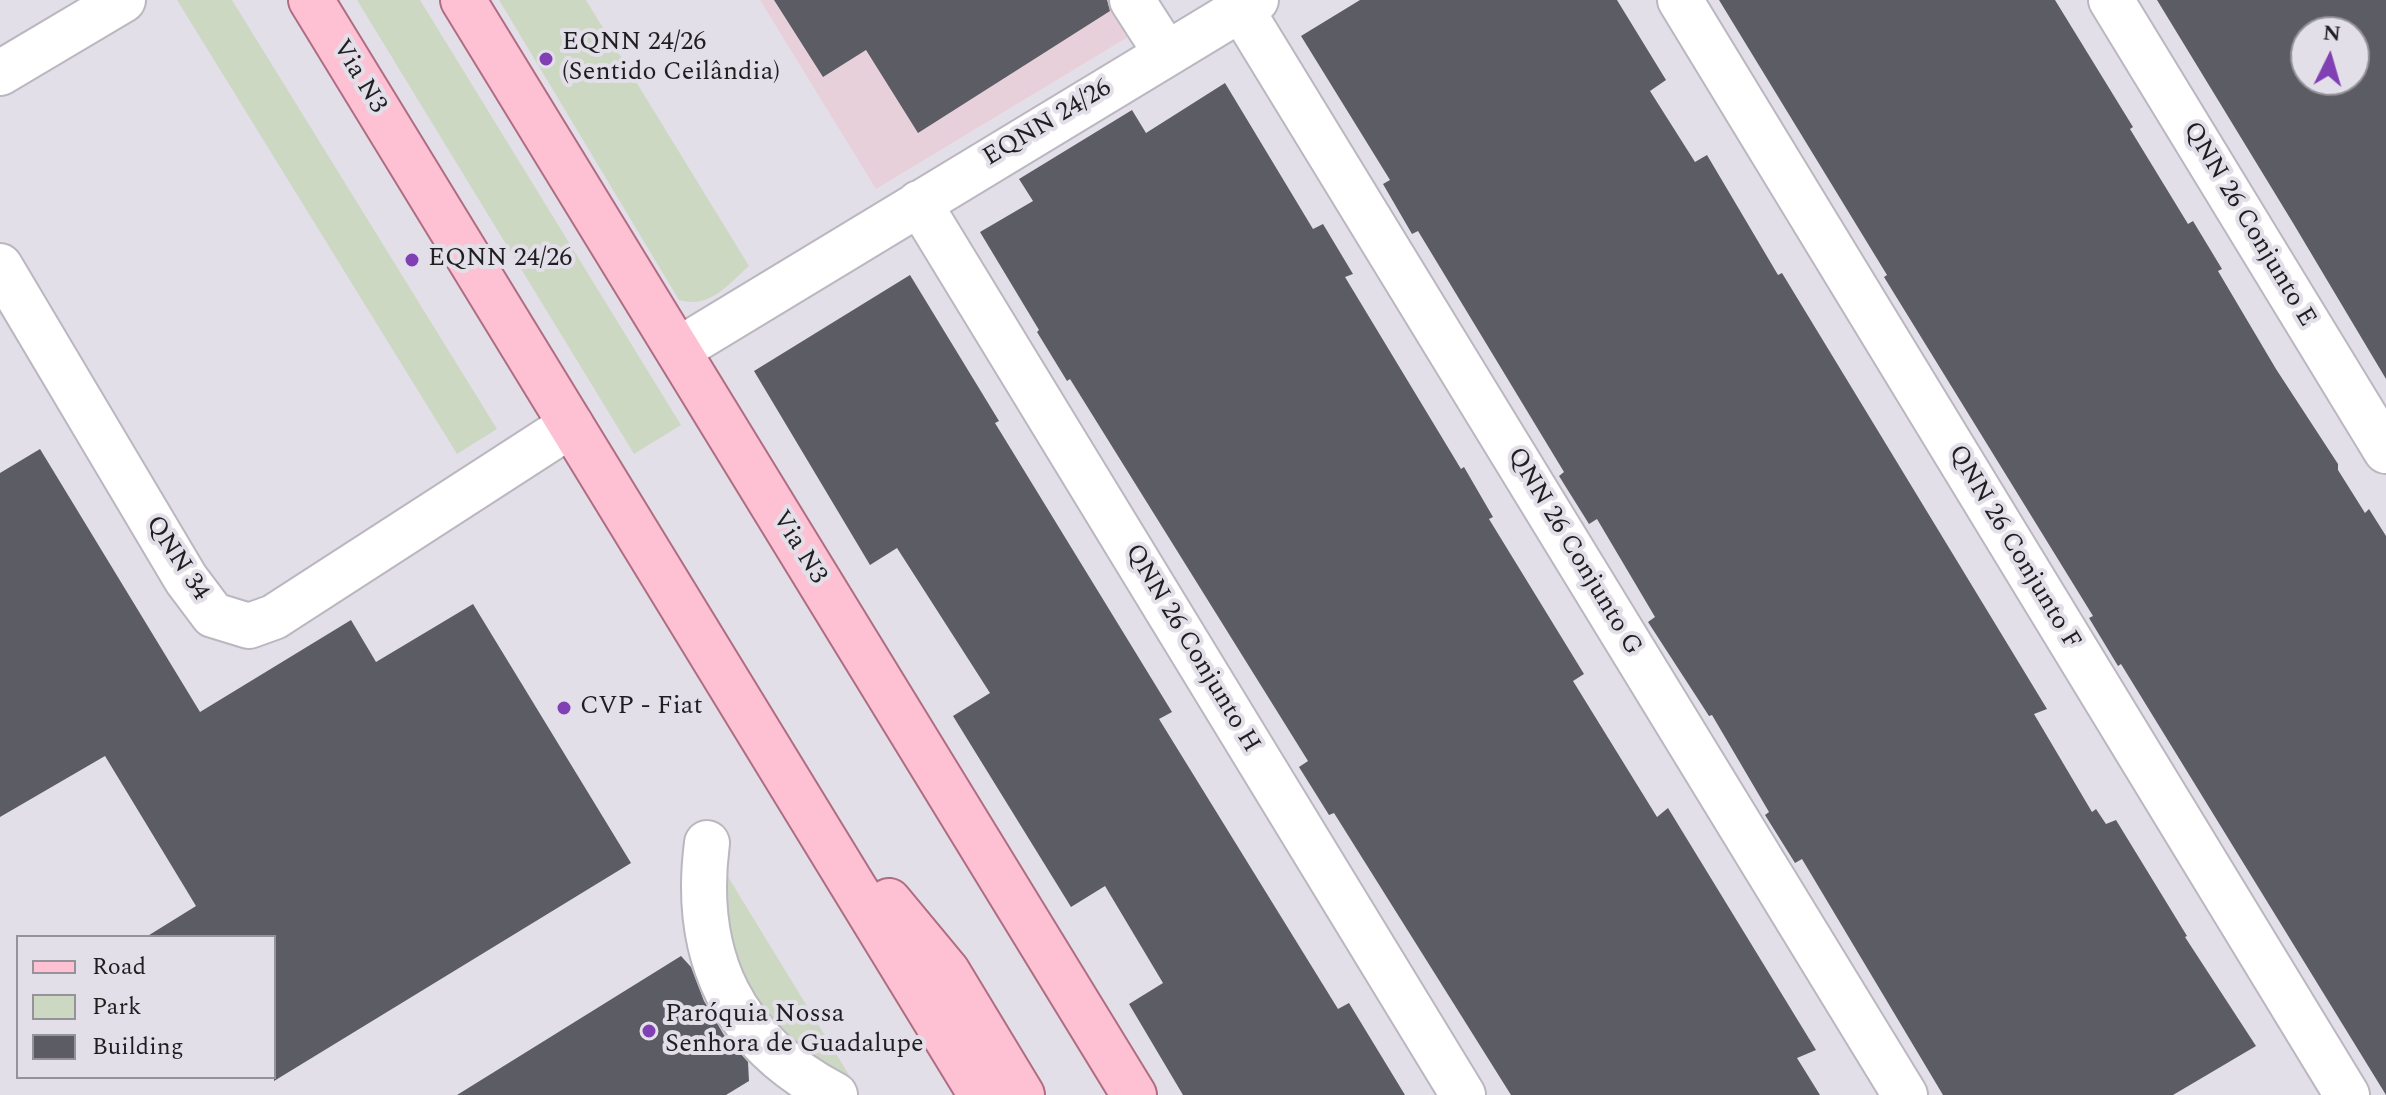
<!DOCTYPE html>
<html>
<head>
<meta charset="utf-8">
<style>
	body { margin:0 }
	#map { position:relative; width:2386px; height:1095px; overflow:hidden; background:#e3dfe9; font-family:Spectral,serif }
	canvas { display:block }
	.legend { position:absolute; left:16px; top:935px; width:260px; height:144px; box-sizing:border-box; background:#e3dfe9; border:2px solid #959299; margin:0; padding:10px 14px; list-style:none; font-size:24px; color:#1f1e21 }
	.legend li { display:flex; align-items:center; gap:16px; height:40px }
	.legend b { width:40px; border:2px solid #959299 }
	.north { position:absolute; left:2290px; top:16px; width:80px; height:80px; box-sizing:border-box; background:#e3dfe9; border:2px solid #959299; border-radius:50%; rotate:5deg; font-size:22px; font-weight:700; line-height:32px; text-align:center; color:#1f1e21 }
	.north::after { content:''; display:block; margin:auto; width:28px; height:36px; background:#803fb3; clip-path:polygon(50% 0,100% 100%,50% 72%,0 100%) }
</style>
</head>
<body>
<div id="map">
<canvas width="2386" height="1095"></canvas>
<ul class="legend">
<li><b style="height:10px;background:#fec1d3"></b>Road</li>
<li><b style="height:22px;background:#cdd8c3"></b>Park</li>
<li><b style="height:22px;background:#5c5c64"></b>Building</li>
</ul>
<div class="north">N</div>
</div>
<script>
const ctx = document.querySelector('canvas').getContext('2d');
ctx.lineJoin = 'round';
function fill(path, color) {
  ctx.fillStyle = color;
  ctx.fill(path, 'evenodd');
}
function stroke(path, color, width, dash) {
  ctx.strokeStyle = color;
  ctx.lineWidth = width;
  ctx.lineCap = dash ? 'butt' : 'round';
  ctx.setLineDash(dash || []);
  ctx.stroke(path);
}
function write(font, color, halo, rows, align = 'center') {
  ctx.font = font + ' Spectral,serif';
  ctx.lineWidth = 8;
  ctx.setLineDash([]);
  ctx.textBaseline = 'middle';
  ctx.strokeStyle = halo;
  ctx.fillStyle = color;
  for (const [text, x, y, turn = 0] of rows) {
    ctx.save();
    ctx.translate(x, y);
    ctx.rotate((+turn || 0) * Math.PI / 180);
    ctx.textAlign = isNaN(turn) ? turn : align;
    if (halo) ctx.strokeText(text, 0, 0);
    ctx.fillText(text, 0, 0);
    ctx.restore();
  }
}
fill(new Path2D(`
	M 760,0 L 1112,0 L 1133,34 L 876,189 Z`), '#e8d0da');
fill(new Path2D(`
	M 177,0 L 232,0 L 497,429 L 457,454 Z
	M 357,0 L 420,0 L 681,425 L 634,454 Z
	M 499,0 L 586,0 L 749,266 C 727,285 711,309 679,300 Z
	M 719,862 L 857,1088 L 832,1081 L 732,982 Z`), '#cdd8c3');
fill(new Path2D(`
	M 774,0 L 1107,0 L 1110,11 L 918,133 L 866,50 L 823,77 Z
	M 1360,0 L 1617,0 L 1666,80 L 1650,91 L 1695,162 L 1707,155 L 1778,275 L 1782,273 L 2047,709 L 2034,714 L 2092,812 L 2096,809 L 2106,824 L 2116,820 L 2187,936 L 2185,937 L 2256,1046 L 2173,1095 L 1943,1095 L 1802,859 L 1795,863 L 1765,815 L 1769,812 L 1712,715 L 1709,716 L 1648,622 L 1655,617 L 1597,519 L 1589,524 L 1559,476 L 1564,472 L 1418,231 L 1412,234 L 1383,184 L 1390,180 L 1301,36 Z
	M 1719,0 L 2055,0 L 2133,127 L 2130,129 L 2188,224 L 2193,221 L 2222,269 L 2218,271 L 2276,369 L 2338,464 L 2338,470 L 2365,513 L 2369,509 L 2386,536 L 2386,1095 L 2121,664 L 2118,666 L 2089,618 L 2093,616 L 1884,277 L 1887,275 Z
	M 2157,0 L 2386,0 L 2386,379 L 2293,223 ZM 2306,32 L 2354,32 L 2354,80 L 2306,80 Z
	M 1225,83 L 1313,229 L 1323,224 L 1353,274 L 1345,277 L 1461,469 L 1464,467 L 1493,517 L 1489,519 L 1584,674 L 1573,681 L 1657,817 L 1668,808 L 1816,1050 L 1797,1058 L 1820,1095 L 1511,1095 L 1334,813 L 1329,815 L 1299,767 L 1308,761 L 1070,379 L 1067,381 L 1037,332 L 1039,330 L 980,232 L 1033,201 L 1019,179 L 1132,110 L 1146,133 Z
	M 910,275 L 999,421 L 995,423 L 1172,712 L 1159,719 L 1338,1009 L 1349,1003 L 1405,1095 L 1183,1095 L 1129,1004 L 1163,983 L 1105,886 L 1071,907 L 953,716 L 990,693 L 897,548 L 870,565 L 754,371 Z
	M 40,449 L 200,712 L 351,620 L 376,662 L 473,604 L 631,863 L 274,1081 L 274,937 L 146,937 L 196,906 L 105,756 L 0,817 L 0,473 Z
	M 681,956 L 691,967 L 704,1001 L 724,1035 L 748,1062 L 749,1081 L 726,1095 L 457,1095 Z`), '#5c5c64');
const minor = new Path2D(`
	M 1132,0 L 1166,53
	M 1680,0 L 2347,1095
	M 2111,0 L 2386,451
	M 1241,9 L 1905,1095
	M 0,73 L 123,0
	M 919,203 L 1463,1095
	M 0,266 L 186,579 L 213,615 L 249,626 L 274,617 L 571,425
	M 678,350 L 1256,0
	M 707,843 C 692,957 733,1042 835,1095`);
const major = new Path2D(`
	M 311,0 L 981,1095
	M 463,0 L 1134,1095
	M 889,901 L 947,971 L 1022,1095`);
stroke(minor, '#bab7c0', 48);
stroke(major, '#af6d82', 48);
stroke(minor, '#fff', 44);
stroke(major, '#fec1d3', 44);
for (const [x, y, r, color] of [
	[546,59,8,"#803fb3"],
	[412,260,8,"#803fb3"],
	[564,708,8,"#803fb3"],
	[649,1031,8,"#803fb3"]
]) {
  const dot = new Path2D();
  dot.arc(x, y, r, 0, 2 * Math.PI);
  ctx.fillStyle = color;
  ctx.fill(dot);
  stroke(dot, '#e3dfe9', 3);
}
write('26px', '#1f1e21', '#e3dfe9', [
	["EQNN 24/26",562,44],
	["(Sentido Ceilândia)",562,74],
	["EQNN 24/26",428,260],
	["CVP - Fiat",580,708],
	["Paróquia Nossa",665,1016],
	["Senhora de Guadalupe",665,1046]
], 'left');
write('26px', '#1f1e21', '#e3dfe9', [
	["Via N3",358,77,59],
	["EQNN 24/26",1048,124,-31],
	["QNN 26 Conjunto E",2248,225,59],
	["Via N3",798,548,58],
	["QNN 26 Conjunto F",2013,548,59],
	["QNN 26 Conjunto G",1573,552,59],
	["QNN 34",176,559,57],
	["QNN 26 Conjunto H",1191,649,59]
]);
</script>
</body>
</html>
